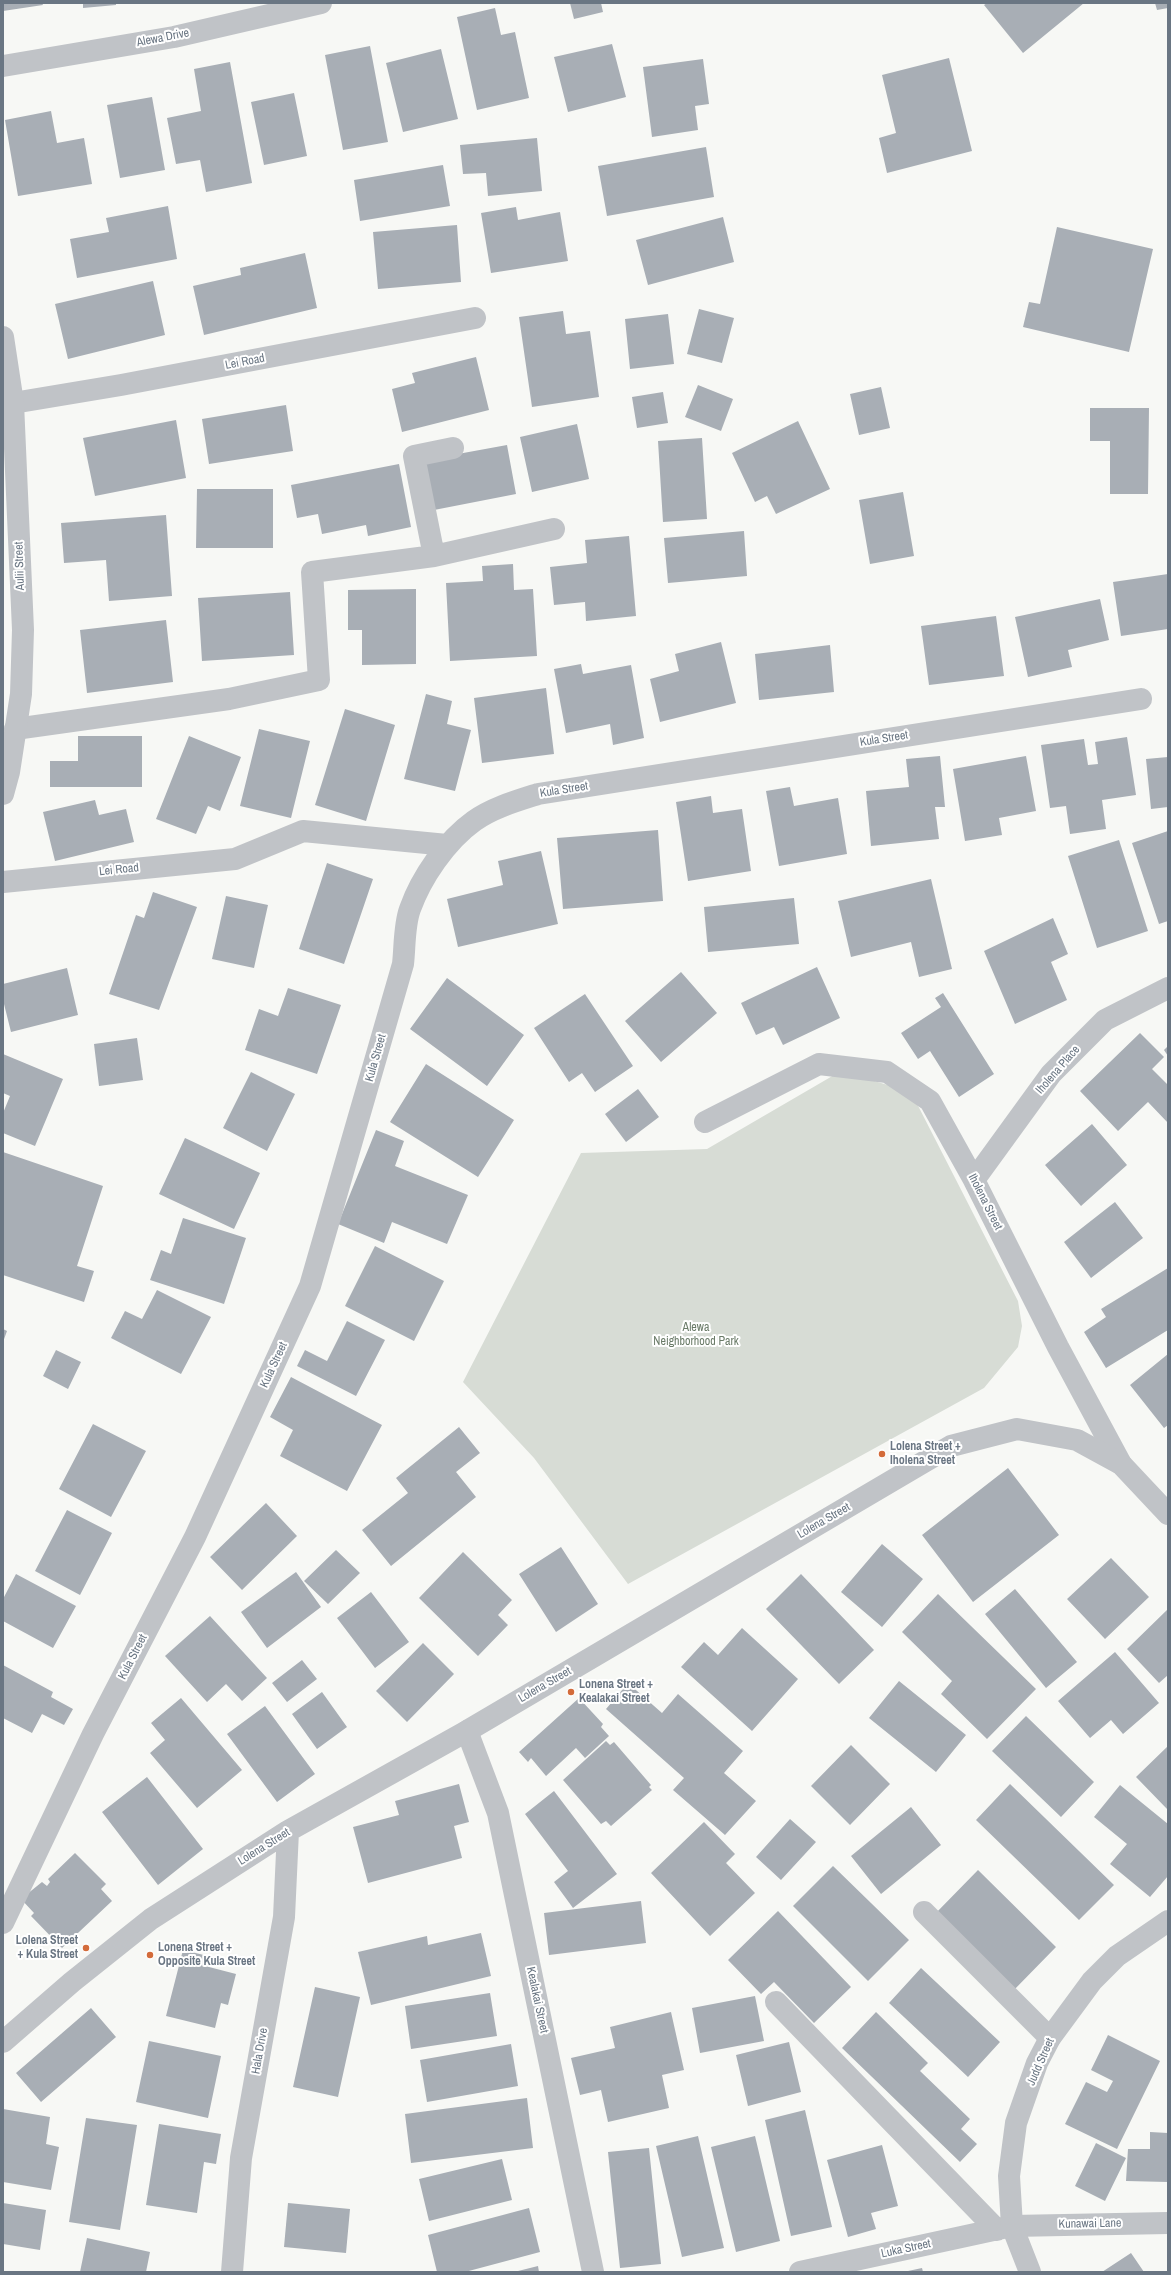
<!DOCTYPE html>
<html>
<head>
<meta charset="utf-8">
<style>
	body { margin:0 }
	#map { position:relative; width:1171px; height:2275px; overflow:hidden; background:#f7f8f5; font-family:"Archivo Narrow",sans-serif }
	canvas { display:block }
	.frame { position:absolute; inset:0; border:4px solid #6a7683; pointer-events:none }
</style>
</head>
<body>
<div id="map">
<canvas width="1171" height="2275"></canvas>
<div class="frame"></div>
</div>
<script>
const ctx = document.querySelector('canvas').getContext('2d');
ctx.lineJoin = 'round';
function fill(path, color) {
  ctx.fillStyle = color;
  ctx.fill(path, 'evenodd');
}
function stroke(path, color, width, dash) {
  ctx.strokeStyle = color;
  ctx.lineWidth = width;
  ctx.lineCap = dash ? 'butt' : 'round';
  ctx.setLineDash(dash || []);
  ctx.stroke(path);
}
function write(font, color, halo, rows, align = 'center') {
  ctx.font = font + ' "Archivo Narrow",sans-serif';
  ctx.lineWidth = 4;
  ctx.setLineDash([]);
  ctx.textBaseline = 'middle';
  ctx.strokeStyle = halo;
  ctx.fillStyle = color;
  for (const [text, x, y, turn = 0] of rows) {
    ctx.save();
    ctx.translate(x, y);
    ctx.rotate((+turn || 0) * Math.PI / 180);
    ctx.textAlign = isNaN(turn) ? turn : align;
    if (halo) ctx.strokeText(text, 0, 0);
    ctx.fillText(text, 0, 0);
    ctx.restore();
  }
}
fill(new Path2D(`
	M 841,1071 L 911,1092 L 1018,1301 L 1022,1326 L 1018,1347 L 984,1388 L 628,1584 L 534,1458 L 463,1382 L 581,1153 L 707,1149 Z`), '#d7dcd5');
fill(new Path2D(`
	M 3,3 L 42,3 L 43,5 L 3,11 Z
	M 83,3 L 116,3 L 116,5 L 83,8 Z
	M 570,3 L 601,3 L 603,12 L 574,19 Z
	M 987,3 L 1084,3 L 1023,53 L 984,5 Z
	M 1155,3 L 1168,3 L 1168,8 L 1157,10 Z
	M 495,8 L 501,35 L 515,32 L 529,98 L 477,110 L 457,17 Z
	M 612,44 L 626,97 L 568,112 L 554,57 Z
	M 370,46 L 388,142 L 343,150 L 325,55 Z
	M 441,49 L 458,119 L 403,132 L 386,63 Z
	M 949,58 L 972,151 L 887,173 L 879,138 L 896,133 L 882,75 Z
	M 703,59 L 709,104 L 695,106 L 698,130 L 652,137 L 643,67 Z
	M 230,62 L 252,183 L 206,192 L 200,160 L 176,164 L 167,118 L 201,111 L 194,69 Z
	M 294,93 L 307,156 L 264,165 L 251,102 Z
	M 152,97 L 165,170 L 120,178 L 107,105 Z
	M 51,111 L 57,143 L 84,138 L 92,184 L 18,196 L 5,120 Z
	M 537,138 L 542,191 L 488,196 L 486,173 L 463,174 L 460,145 Z
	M 706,147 L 714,197 L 607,216 L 598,166 Z
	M 443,165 L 450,206 L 360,221 L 354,180 Z
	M 168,206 L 177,259 L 77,278 L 70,239 L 109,232 L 106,218 Z
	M 516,207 L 518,220 L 560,212 L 568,261 L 491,273 L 481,213 Z
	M 723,217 L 734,262 L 648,285 L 636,240 Z
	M 457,225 L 461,282 L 378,289 L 373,232 Z
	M 1057,227 L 1153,249 L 1129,352 L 1023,327 L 1029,302 L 1040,304 Z
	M 305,253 L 317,308 L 204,335 L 193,286 L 241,275 L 240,268 Z
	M 153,281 L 165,335 L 68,359 L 55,304 Z
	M 699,309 L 734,318 L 722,363 L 687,354 Z
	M 563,311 L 566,334 L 590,331 L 599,397 L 532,407 L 519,317 Z
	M 668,314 L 674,364 L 630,369 L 625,319 Z
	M 476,357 L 489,410 L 402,432 L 392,389 L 415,383 L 412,373 Z
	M 698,385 L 733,399 L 721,431 L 685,417 Z
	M 881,387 L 890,428 L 859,435 L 850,394 Z
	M 663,392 L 668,423 L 637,428 L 632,397 Z
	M 286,405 L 293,451 L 209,464 L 202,419 Z
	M 1090,408 L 1149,408 L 1148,494 L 1110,494 L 1110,441 L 1090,441 Z
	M 176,420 L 186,478 L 95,496 L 83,438 Z
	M 798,421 L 830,489 L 776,514 L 767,496 L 755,502 L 732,453 Z
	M 577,424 L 589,479 L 532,492 L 520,437 Z
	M 702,438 L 707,519 L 663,522 L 658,441 Z
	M 507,445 L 516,494 L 434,510 L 425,460 Z
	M 399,464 L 411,527 L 368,536 L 366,525 L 322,534 L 318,514 L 297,518 L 291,485 Z
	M 197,489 L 273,489 L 273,548 L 196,548 Z
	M 903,492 L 914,556 L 870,564 L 859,500 Z
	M 166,515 L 172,596 L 109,601 L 106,560 L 64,563 L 61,523 Z
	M 744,531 L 747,576 L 668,583 L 664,538 Z
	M 629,536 L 636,616 L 586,621 L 585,602 L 554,605 L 550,567 L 587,563 L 585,540 Z
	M 513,564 L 514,590 L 533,589 L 537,656 L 450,661 L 446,583 L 483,581 L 482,566 Z
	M 1168,574 L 1168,629 L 1121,636 L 1113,582 Z
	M 416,589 L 416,664 L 362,665 L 362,630 L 348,630 L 348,590 Z
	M 290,592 L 294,655 L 202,661 L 198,598 Z
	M 1100,599 L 1109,640 L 1068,650 L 1072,667 L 1028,677 L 1015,617 Z
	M 996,616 L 1004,676 L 929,685 L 921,626 Z
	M 166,620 L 173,682 L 87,693 L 80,630 Z
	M 721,642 L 736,703 L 660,722 L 650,679 L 679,671 L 675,654 Z
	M 830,645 L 834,692 L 759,700 L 755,654 Z
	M 581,664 L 583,674 L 631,665 L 644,738 L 613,745 L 610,724 L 566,733 L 554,669 Z
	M 546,688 L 554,754 L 482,763 L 474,698 Z
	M 426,694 L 452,701 L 447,724 L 471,730 L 455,791 L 404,779 Z
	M 345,709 L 395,725 L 366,821 L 315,805 Z
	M 259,729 L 310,741 L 291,818 L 240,806 Z
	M 78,736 L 142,736 L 142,787 L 50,787 L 50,761 L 78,761 Z
	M 189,736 L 241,757 L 220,811 L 208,806 L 196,834 L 156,819 Z
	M 1127,737 L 1136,795 L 1102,800 L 1106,829 L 1070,834 L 1066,806 L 1050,808 L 1041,745 L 1084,739 L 1088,765 L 1098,764 L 1095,742 Z
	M 940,756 L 945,807 L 935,807 L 939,839 L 871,846 L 866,791 L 909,787 L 906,759 Z
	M 1026,756 L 1036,811 L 999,818 L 1002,835 L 965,841 L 953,769 Z
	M 1168,757 L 1168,807 L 1151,809 L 1146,759 Z
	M 790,787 L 794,806 L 838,798 L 847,854 L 779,866 L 766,791 Z
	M 711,796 L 713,813 L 742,809 L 751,871 L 688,881 L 676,802 Z
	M 95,800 L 99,815 L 126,809 L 134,842 L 55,861 L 43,812 Z
	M 658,830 L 663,901 L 563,909 L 557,838 Z
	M 1168,831 L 1168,921 L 1159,924 L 1132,843 Z
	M 1119,840 L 1148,931 L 1097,948 L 1068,856 Z
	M 541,851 L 558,924 L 458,947 L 447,899 L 503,885 L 498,861 Z
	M 327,863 L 373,879 L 344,964 L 299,949 Z
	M 931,879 L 952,969 L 919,977 L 911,942 L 851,957 L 838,901 Z
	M 153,892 L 197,907 L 159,1010 L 109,994 L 136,915 L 144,918 Z
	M 226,896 L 268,905 L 254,968 L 212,959 Z
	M 794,898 L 799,944 L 708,952 L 704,907 Z
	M 1053,918 L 1068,954 L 1051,962 L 1067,1000 L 1015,1024 L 984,951 Z
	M 817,967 L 840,1018 L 783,1045 L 774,1027 L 756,1035 L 741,1003 Z
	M 67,968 L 78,1015 L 11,1032 L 3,1000 L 3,984 Z
	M 681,972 L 717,1013 L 661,1062 L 625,1021 Z
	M 447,978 L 524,1035 L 487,1086 L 410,1029 Z
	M 288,988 L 341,1005 L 317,1074 L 245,1050 L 259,1009 L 278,1016 Z
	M 943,993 L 994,1074 L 959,1097 L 930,1051 L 918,1059 L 901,1033 L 941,1007 L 935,998 Z
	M 585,994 L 633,1066 L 595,1092 L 582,1073 L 569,1082 L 534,1028 Z
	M 1140,1033 L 1164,1057 L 1152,1069 L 1168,1085 L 1168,1123 L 1148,1102 L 1118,1131 L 1080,1091 Z
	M 137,1038 L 143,1080 L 99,1086 L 94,1044 Z
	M 1168,1046 L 1168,1056 L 1164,1050 Z
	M 3,1054 L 63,1079 L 35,1146 L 3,1133 L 3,1113 L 10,1096 L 3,1093 Z
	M 426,1064 L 514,1120 L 478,1177 L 390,1122 Z
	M 251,1072 L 295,1094 L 267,1151 L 223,1128 Z
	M 638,1089 L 659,1117 L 626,1142 L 605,1114 Z
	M 1092,1124 L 1127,1165 L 1081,1206 L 1045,1165 Z
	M 376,1130 L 404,1141 L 395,1166 L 468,1195 L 447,1244 L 392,1222 L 384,1243 L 338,1224 Z
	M 185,1138 L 260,1173 L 234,1229 L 159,1194 Z
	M 3,1152 L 103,1186 L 77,1266 L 94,1271 L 84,1302 L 3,1275 Z
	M 1115,1202 L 1143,1238 L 1091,1278 L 1064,1242 Z
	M 183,1218 L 246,1238 L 224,1304 L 150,1280 L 161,1250 L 171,1254 Z
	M 375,1246 L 444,1281 L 414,1341 L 345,1306 Z
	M 1168,1268 L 1168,1330 L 1106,1368 L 1084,1332 L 1106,1317 L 1101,1309 Z
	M 157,1290 L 211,1317 L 181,1374 L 111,1338 L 125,1311 L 142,1319 Z
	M 347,1321 L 385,1340 L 356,1396 L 297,1366 L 305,1350 L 327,1361 Z
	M 3,1329 L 7,1331 L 3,1342 Z
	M 56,1350 L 81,1362 L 68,1389 L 43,1376 Z
	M 1168,1354 L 1168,1425 L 1164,1428 L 1130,1385 Z
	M 291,1377 L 382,1425 L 347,1491 L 280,1456 L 293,1430 L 270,1417 Z
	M 93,1424 L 146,1451 L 111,1517 L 59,1489 Z
	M 459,1427 L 480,1453 L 456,1472 L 476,1497 L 391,1566 L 362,1530 L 408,1493 L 396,1478 Z
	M 1008,1468 L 1059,1535 L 973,1602 L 922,1535 Z
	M 266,1503 L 297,1536 L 242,1590 L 210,1557 Z
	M 67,1510 L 112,1533 L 80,1595 L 35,1571 Z
	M 882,1544 L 923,1579 L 882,1627 L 841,1592 Z
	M 561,1547 L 598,1604 L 556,1632 L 519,1574 Z
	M 336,1550 L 360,1573 L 328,1604 L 304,1581 Z
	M 463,1552 L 512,1600 L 498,1615 L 508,1625 L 478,1656 L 419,1598 Z
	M 1111,1558 L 1149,1597 L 1105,1639 L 1067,1599 Z
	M 296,1572 L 321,1607 L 267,1648 L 241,1612 Z
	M 16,1574 L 76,1606 L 53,1648 L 3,1621 L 3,1599 Z
	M 801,1574 L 874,1650 L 839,1684 L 766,1609 Z
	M 1015,1589 L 1077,1662 L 1046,1688 L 985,1614 Z
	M 371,1592 L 409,1642 L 375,1668 L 337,1618 Z
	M 938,1594 L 1036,1689 L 987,1739 L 941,1694 L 952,1681 L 902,1632 Z
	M 1168,1609 L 1168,1675 L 1159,1683 L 1127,1649 Z
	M 210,1616 L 267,1678 L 242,1701 L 226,1684 L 207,1702 L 165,1656 Z
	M 742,1628 L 798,1679 L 752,1731 L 681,1667 L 704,1642 L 718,1655 Z
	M 423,1643 L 454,1674 L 407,1722 L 376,1691 Z
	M 1115,1652 L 1159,1703 L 1123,1734 L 1111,1720 L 1090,1738 L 1058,1701 Z
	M 302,1660 L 317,1679 L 287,1702 L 272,1683 Z
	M 3,1665 L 53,1692 L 51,1697 L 73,1709 L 64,1725 L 42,1714 L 32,1733 L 3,1718 Z
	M 899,1681 L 966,1735 L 936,1772 L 869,1718 Z
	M 628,1683 L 662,1713 L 678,1694 L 743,1751 L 724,1773 L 756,1801 L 725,1835 L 673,1790 L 684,1778 L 606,1709 Z
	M 322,1692 L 347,1727 L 317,1749 L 292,1714 Z
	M 181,1698 L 242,1770 L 197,1808 L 150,1753 L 165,1740 L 151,1723 Z
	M 579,1698 L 603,1724 L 601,1727 L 609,1736 L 585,1758 L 576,1748 L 546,1776 L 531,1758 L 528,1762 L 519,1752 Z
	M 265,1706 L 315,1774 L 277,1802 L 227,1734 Z
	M 1026,1716 L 1094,1782 L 1061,1817 L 992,1751 Z
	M 606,1741 L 610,1745 L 614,1742 L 651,1785 L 649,1787 L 652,1790 L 611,1826 L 606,1821 L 601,1824 L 563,1780 Z
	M 851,1745 L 890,1784 L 850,1825 L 811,1786 Z
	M 1168,1746 L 1168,1810 L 1136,1777 Z
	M 147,1777 L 203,1849 L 158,1885 L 102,1812 Z
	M 459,1784 L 469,1822 L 454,1826 L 462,1858 L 368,1883 L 353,1827 L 399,1815 L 395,1801 Z
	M 1010,1784 L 1114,1885 L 1079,1920 L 976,1820 Z
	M 1120,1785 L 1168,1824 L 1168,1876 L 1150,1897 L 1110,1864 L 1127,1844 L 1094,1817 Z
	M 554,1791 L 617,1874 L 573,1908 L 554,1882 L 568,1871 L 525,1814 Z
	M 911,1807 L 941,1845 L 881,1894 L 851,1856 Z
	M 790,1819 L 816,1842 L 781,1880 L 756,1857 Z
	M 704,1822 L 735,1854 L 726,1863 L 755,1893 L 710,1936 L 651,1873 Z
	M 75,1853 L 106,1884 L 101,1889 L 112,1901 L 62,1948 L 31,1916 L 34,1913 L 21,1899 L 42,1882 L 47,1886 L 50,1882 L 48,1879 Z
	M 833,1866 L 909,1940 L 868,1981 L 793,1906 Z
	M 978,1870 L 1056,1947 L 1012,1992 L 934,1915 Z
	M 641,1901 L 646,1943 L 549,1955 L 544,1913 Z
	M 778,1911 L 851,1987 L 814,2023 L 774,1982 L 761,1994 L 728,1960 Z
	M 481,1933 L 491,1976 L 371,2005 L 358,1952 L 427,1936 L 428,1945 Z
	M 183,1950 L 212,1957 L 209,1967 L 236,1974 L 228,2005 L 221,2003 L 215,2028 L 166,2016 Z
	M 921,1968 L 1000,2042 L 968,2077 L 889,2003 Z
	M 315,1987 L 360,1997 L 338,2097 L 293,2087 Z
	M 490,1993 L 497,2036 L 411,2049 L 405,2006 Z
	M 755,1996 L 764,2041 L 700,2053 L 692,2008 Z
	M 91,2008 L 116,2037 L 41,2102 L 16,2073 Z
	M 671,2012 L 684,2070 L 662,2075 L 669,2108 L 608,2122 L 601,2090 L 580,2095 L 571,2058 L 615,2048 L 610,2027 Z
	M 876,2012 L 928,2063 L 920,2071 L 970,2119 L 961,2129 L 977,2144 L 960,2162 L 842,2048 Z
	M 1108,2035 L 1160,2061 L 1117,2149 L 1065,2124 L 1086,2082 L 1107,2092 L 1113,2081 L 1091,2070 Z
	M 149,2041 L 221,2056 L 208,2118 L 136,2102 Z
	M 789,2042 L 801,2092 L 748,2106 L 736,2055 Z
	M 511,2044 L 518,2086 L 427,2102 L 420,2060 Z
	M 527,2098 L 533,2148 L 411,2163 L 405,2114 Z
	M 3,2109 L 50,2117 L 46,2144 L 59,2147 L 51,2190 L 3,2182 Z
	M 805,2110 L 832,2227 L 791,2236 L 765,2120 Z
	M 86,2118 L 137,2125 L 120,2230 L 69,2222 Z
	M 159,2124 L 221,2134 L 216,2164 L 204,2162 L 197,2213 L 146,2205 Z
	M 1150,2132 L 1168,2133 L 1168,2182 L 1126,2181 L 1128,2149 L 1150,2149 Z
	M 698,2136 L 724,2248 L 682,2257 L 656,2146 Z
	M 755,2136 L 780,2241 L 736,2252 L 711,2147 Z
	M 1096,2143 L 1126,2158 L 1105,2201 L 1075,2186 Z
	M 882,2145 L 898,2206 L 871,2213 L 876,2229 L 848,2237 L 827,2160 Z
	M 649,2148 L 661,2264 L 620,2268 L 608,2152 Z
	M 502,2159 L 512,2200 L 429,2221 L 419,2179 Z
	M 3,2203 L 46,2210 L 40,2250 L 3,2244 Z
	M 288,2203 L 350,2209 L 346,2253 L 284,2247 Z
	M 529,2208 L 540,2252 L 465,2272 L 437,2272 L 428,2235 Z
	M 87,2238 L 150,2252 L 146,2272 L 80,2272 Z
	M 1131,2253 L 1144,2272 L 1102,2272 Z
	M 538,2266 L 539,2272 L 518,2272 L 518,2271 Z
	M 922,2268 L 923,2272 L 908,2272 L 908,2271 Z`), '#a8aeb5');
stroke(new Path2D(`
	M 13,403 L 121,385 L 475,318
	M 434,556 L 414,456 L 453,448
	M 15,729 L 229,699 L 319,680 L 312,572 L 434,556 L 554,529
	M 3,882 L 235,859 L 303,831 L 447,845
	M 705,1122 L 819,1064 L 887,1072 L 930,1101 L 974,1180 L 1058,1347 L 1121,1464
	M 974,1180 L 1051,1074 L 1105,1020 L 1168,988
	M 467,1731 L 498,1813 L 593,2272
	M 924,1912 L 1050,2038
	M 3,1923 L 93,1734 L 195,1537 L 310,1286 L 403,964 C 405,947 404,925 410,909 C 421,878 446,841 474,821 C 492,808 516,801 538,794 L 1141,699
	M 776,2002 L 997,2230
	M 800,2272 L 1012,2226 L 1168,2223`), '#c0c3c7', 22);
stroke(new Path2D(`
	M 3,66 L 174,37 L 321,3
	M 3,337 L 13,403 L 23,630 L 21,694 L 9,772 L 3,794
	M 3,2042 L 72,1982 L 151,1919 L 288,1831 L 467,1731 L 951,1446 L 1017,1429 L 1077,1440 L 1121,1464 L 1168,1514
	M 232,2272 L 241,2158 L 284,1917 L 288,1831
	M 1030,2272 L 1012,2226 L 1009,2176 L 1016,2123 L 1037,2063 L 1050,2038 L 1092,1981 L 1117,1956 L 1168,1921`), '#c0c3c7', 22);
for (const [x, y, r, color] of [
	[882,1454,4,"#d36b3a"],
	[571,1692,4,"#d36b3a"],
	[86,1948,4,"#d36b3a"],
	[150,1955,4,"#d36b3a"]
]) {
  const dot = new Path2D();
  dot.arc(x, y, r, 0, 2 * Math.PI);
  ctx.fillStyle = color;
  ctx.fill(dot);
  stroke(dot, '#fff', 1.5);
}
write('12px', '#6a7683', '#fff', [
	["Alewa Drive",163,38,-11],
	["Lei Road",245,362,-11],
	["Aulii Street",20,566,-92],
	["Kula Street",884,739,-9],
	["Kula Street",564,790,-9],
	["Lei Road",119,870,-6],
	["Kula Street",376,1058,-74],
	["Iholena Place",1058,1070,-49],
	["Iholena Street",985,1202,63],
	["Kula Street",274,1365,-65],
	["Lolena Street",824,1521,-30],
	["Kula Street",133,1657,-63],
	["Lolena Street",545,1685,-30],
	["Lolena Street",264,1847,-32],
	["Kealakai Street",537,2000,78],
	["Hala Drive",260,2051,-80],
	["Judd Street",1041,2062,-66],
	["Kunawai Lane",1090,2224,-1],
	["Luka Street",906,2249,-12]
]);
write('12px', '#6a7b68', '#fff', [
	["Alewa",696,1328],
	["Neighborhood Park",696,1342]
]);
write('bold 12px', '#6a7683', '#fff', [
	["Lolena Street +",890,1447],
	["Iholena Street",890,1461],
	["Lonena Street +",579,1685],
	["Kealakai Street",579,1699],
	["Lolena Street",78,1941,"right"],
	["+ Kula Street",78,1955,"right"],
	["Lonena Street +",158,1948],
	["Opposite Kula Street",158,1962]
], 'left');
</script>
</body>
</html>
